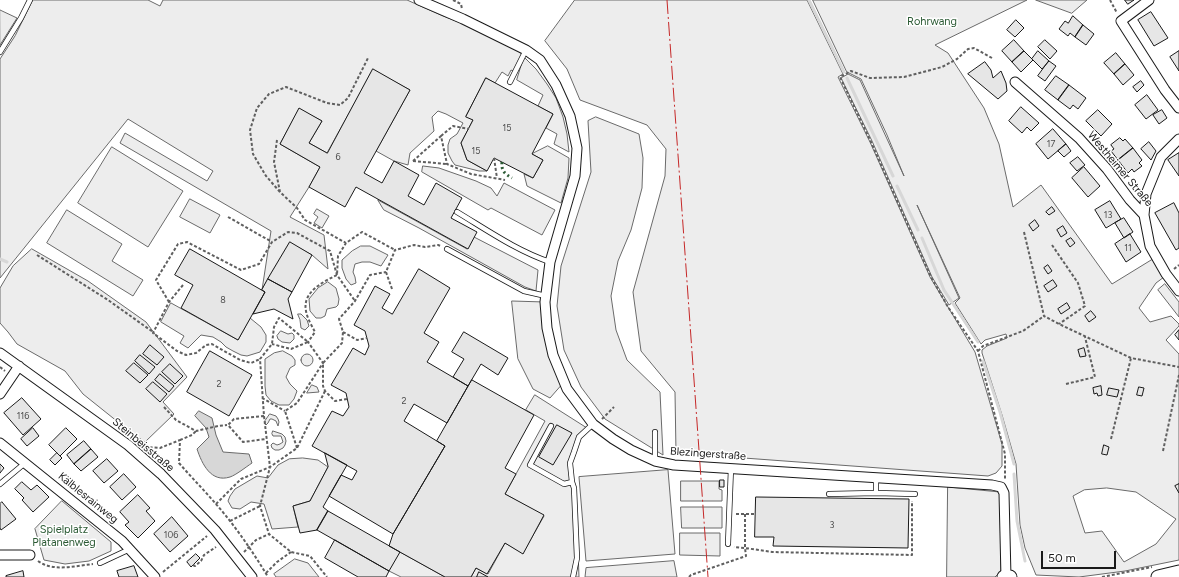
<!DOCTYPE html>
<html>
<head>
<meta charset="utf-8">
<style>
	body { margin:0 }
	#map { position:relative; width:1179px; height:577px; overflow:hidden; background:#fff; font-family:Figtree,sans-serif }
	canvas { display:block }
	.scale { position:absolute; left:1041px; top:551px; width:75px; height:18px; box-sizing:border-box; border:2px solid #1a1a1a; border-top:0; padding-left:5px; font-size:12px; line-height:14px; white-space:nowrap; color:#1a1a1a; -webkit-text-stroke:3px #fff; paint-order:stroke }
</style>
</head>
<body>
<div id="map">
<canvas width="1179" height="577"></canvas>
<div class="scale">50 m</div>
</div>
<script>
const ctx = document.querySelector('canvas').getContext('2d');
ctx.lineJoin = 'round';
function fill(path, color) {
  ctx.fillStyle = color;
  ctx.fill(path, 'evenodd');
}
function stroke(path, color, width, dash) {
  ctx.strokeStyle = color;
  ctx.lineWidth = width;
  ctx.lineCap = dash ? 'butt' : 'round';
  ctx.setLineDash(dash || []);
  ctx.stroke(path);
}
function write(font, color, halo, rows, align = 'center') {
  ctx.font = font + ' Figtree,sans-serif';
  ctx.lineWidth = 3;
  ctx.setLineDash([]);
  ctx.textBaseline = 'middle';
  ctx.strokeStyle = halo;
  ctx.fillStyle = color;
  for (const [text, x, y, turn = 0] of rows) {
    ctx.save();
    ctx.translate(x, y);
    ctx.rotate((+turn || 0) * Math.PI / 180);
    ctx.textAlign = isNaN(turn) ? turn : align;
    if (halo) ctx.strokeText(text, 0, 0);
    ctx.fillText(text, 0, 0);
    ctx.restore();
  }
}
const built = new Path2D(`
	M 33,0 L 148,0 L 160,6 L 163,0 L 407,0 L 443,16 L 488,33 L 508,43 L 523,55 L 515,72 L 511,70 L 508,76 L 502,72 L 495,83 L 486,78 L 466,116 L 473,120 L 461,143 L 467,160 L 487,171 L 479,171 L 455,165 L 452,161 L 448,153 L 448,145 L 450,139 L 457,134 L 463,123 L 446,114 L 438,111 L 432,117 L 434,131 L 410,153 L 408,165 L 394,161 L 376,151 L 410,90 L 373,70 L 327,153 L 309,143 L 322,121 L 299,109 L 280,144 L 320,167 L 309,187 L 290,217 L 324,235 L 328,269 L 312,255 L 290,243 L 262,290 L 271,231 L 120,143 L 125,133 L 207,181 L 213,171 L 128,119 L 0,278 L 0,59 L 15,36 Z
	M 575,0 L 807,0 L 843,74 L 838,77 L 870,142 L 930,277 L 975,352 L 1002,444 L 1002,466 L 996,473 L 988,476 L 676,453 L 675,392 L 641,351 L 633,292 L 665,176 L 666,149 L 647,125 L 580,100 L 567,69 L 545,41 Z
	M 813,0 L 1027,0 L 935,45 L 948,53 L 984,108 L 999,144 L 1013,207 L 1041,185 L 1112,284 L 1156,257 L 1164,277 L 1156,283 L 1139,308 L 1150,322 L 1171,316 L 1179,324 L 1179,326 L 1166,340 L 1179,354 L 1179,560 L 1125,571 L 1079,577 L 1036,575 L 1025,548 L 1020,525 L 1016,464 L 1002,415 L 982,353 L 982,350 L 987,346 L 1007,338 L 1006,334 L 985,340 L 981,344 L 955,303 L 960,298 L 917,205 L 959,298 L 949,305 L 932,277 L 872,141 L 841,78 L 848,74 L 860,80 L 904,176 L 887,135 L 861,79 L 847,72 ZM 1107,488 L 1136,492 L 1176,519 L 1156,544 L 1124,562 L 1102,531 L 1085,533 L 1073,496 L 1084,490 Z
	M 1036,0 L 1087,0 L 1072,13 Z
	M 0,10 L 17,18 L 0,45 Z
	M 524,57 L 536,69 L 547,84 L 556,98 L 563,117 L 567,134 L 569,152 L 554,144 L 557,134 L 546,128 L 553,114 L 538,106 L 543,95 L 517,80 Z
	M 596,117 L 639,134 L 643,158 L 642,188 L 631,230 L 618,261 L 611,296 L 616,330 L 627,360 L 660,392 L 663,455 L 605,419 L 581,387 L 564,350 L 557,306 L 561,266 L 591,172 L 588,121 Z
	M 548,146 L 569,158 L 568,178 L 561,203 L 527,186 L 524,174 L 533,178 L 543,160 L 532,154 Z
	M 112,147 L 183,191 L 148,247 L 78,203 Z
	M 423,166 L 439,168 L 476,181 L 491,188 L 497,196 L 504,183 L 555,210 L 542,235 L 491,208 L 488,210 L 422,172 Z
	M 190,199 L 220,215 L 210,233 L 180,217 Z
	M 378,200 L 467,249 L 474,237 L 538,270 L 536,291 L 525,287 L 419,228 L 384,210 Z
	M 317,209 L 329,216 L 322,228 L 314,223 L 318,217 L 314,214 Z
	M 67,210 L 122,244 L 112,261 L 143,280 L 133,296 L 47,243 Z
	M 361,246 L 370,246 L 388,255 L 381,266 L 370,262 L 362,262 L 355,264 L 353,272 L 355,277 L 356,283 L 351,285 L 346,279 L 342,268 L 342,260 L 352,251 Z
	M 32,249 L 88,281 L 146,322 L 187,377 L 163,402 L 174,414 L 145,442 L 133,434 L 83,394 L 65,371 L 17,344 L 8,332 L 0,323 L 0,288 L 13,266 Z
	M 328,282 L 336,288 L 339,299 L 338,305 L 336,307 L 327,309 L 325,316 L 321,318 L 316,318 L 310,311 L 309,299 L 318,288 Z
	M 1165,284 L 1179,302 L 1179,317 L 1158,290 Z
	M 512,301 L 545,302 L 564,382 L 550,398 L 533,389 L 518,359 Z
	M 171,303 L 238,340 L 250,318 L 261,327 L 266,335 L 266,342 L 260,352 L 247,356 L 241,355 L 233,351 L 226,347 L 221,342 L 213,337 L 201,335 L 188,348 L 180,343 L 184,336 L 161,322 Z
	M 298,314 L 301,314 L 307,320 L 309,326 L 305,330 L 301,328 L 300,320 Z
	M 281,331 L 288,334 L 292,333 L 294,335 L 294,339 L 290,343 L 282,342 L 278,339 L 277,336 Z
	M 283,351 L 292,356 L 295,360 L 295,365 L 290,368 L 286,377 L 290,384 L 297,391 L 294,399 L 289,405 L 279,405 L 271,401 L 266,395 L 265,386 L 265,359 L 274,353 Z
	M301 360a6 6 0 1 1 12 0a6 6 0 1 1-12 0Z
	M 312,385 L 317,387 L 319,392 L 307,393 Z
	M 535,395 L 587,428 L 579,437 L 570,463 L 578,551 L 579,577 L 471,577 L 476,568 L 488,574 L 505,543 L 523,553 L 544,516 L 505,494 L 545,421 L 526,410 Z
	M 270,414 L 276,416 L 278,419 L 279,422 L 278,426 L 276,421 L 272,419 L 270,419 L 268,423 L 266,425 L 265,424 L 265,421 Z
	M 273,431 L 282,434 L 285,437 L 286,441 L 285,445 L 283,448 L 279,450 L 275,450 L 272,448 L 271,445 L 273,443 L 277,445 L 280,444 L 283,442 L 281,436 L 273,436 L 272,434 Z
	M 303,458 L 318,460 L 328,467 L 310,501 L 293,506 L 298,527 L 272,529 L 264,504 L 251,502 L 240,509 L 232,508 L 228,501 L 230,496 L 235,489 L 257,476 L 268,478 L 278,465 L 289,459 Z
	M 668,470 L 675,554 L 586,561 L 579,477 Z
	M 681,481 L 719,481 L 719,489 L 722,490 L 722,501 L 681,501 Z
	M 948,487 L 1000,492 L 1001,571 L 995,577 L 947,577 Z
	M 62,501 L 111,542 L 111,551 L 89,561 L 65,564 L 44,560 L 35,529 Z
	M 681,507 L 722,507 L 722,528 L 682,528 Z
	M 680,533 L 720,533 L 720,556 L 680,555 Z
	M 400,552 L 445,577 L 401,577 L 389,571 Z
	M 295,559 L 308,563 L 319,577 L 276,577 L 274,574 Z
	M 674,561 L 677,577 L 585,577 L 586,568 Z`);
fill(built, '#ededed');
stroke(built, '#6a6a6a', 1);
const water = new Path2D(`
	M 199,411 L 212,418 L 216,435 L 223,452 L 249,454 L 252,463 C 246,467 236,475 230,477 C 211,483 202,464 197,449 L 209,437 L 206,428 L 195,416 Z`);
fill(water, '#d7d7d7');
stroke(water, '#6a6a6a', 1);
stroke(new Path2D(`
	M 809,0 L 844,72
	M 847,78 L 893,176
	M 897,186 L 918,230
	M 922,238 L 944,290 L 978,342
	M 0,259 L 7,262
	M 983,361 L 1000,412 L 1014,464
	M 1014,474 L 1017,521 L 1025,561`), '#d7d7d7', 3);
const building = new Path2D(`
	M 1125,0 L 1134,0 L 1128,4 Z
	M 1151,12 L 1168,38 L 1154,46 L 1138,20 Z
	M 1073,16 L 1083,25 L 1075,37 L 1070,33 L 1068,36 L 1059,29 L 1065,21 L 1068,23 Z
	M 1016,20 L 1024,28 L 1015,37 L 1007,30 Z
	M 1083,25 L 1094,34 L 1086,45 L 1075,37 Z
	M 1014,40 L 1024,51 L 1012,62 L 1002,51 Z
	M 1045,40 L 1057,51 L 1050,59 L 1038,47 Z
	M 1024,51 L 1033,60 L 1021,72 L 1012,62 Z
	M 1038,51 L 1049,61 L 1042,69 L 1032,59 Z
	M 1179,51 L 1179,71 L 1170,57 Z
	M 1116,53 L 1125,64 L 1114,74 L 1104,63 Z
	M 1049,61 L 1056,66 L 1045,81 L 1038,76 Z
	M 985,62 L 991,70 L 993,78 L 1001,71 L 1006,83 L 1007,91 L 998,99 L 968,74 Z
	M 1125,64 L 1134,75 L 1123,85 L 1114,74 Z
	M 373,69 L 410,90 L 364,173 L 382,183 L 394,161 L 419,175 L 408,196 L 424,205 L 436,183 L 462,198 L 451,218 L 477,232 L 468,249 L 356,187 L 345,207 L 309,187 L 320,167 L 280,144 L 299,108 L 322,121 L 309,143 L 327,153 Z
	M 1056,76 L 1069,85 L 1058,100 L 1045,90 Z
	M 486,78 L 553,114 L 532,154 L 543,160 L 533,178 L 494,158 L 487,171 L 467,160 L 461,143 L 473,120 L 466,117 Z
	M 1141,81 L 1144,85 L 1137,92 L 1133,87 Z
	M 1069,85 L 1086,98 L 1078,109 L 1073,105 L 1070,109 L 1058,100 Z
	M 1147,95 L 1158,110 L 1146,119 L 1135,105 Z
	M 1021,107 L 1039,123 L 1031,131 L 1027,127 L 1022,133 L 1009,121 Z
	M 1098,110 L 1112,124 L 1101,136 L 1086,121 Z
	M 1162,110 L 1167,118 L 1159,124 L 1153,115 Z
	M 1053,129 L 1066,144 L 1048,159 L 1036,144 Z
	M 1120,138 L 1123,141 L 1125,139 L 1133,148 L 1118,160 L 1111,151 L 1114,149 L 1111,145 Z
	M 1149,142 L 1156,151 L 1151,160 L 1141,149 Z
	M 1066,144 L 1071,151 L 1064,157 L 1058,151 Z
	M 1133,148 L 1142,160 L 1139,163 L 1142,166 L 1134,172 L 1132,169 L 1128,173 L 1118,160 Z
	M 1179,153 L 1179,176 L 1168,160 Z
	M 1078,157 L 1085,165 L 1077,171 L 1070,163 Z
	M 1084,167 L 1100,186 L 1088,197 L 1072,178 Z
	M 1110,201 L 1121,219 L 1106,228 L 1095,210 Z
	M 1174,203 L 1179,213 L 1179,248 L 1176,250 L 1155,213 Z
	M 1052,207 L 1055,211 L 1049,215 L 1046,212 Z
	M 1124,218 L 1133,232 L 1124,238 L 1115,223 Z
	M 1035,220 L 1039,226 L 1033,231 L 1029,225 Z
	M 1063,226 L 1067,233 L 1061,237 L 1057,230 Z
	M 1130,234 L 1141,252 L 1126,262 L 1115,244 Z
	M 1071,238 L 1075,243 L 1070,247 L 1066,241 Z
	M 290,242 L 312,255 L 292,292 L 268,279 Z
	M 190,249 L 265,292 L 238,340 L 181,308 L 193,285 L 175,275 Z
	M 1048,265 L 1052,271 L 1048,274 L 1044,268 Z
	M 419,269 L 450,288 L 424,333 L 439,342 L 427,362 L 468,386 L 447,423 L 414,404 L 404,421 L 445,446 L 393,534 L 329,496 L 341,475 L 352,480 L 357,471 L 312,446 L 332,411 L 343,416 L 349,407 L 346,393 L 331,385 L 353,348 L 365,355 L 369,346 L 365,331 L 354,325 L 375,286 L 390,294 L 382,308 L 392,314 Z
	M 268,279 L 292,292 L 288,299 L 293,319 L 274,309 L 253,314 L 265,292 L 262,290 Z
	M 1053,280 L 1057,286 L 1048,292 L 1044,286 Z
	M 1067,303 L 1070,308 L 1061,314 L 1058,309 Z
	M 1091,311 L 1096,317 L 1089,322 L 1085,316 Z
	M 1179,330 L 1179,340 L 1175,335 Z
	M 464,332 L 508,358 L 498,375 L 481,364 L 468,386 L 453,377 L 464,359 L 452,352 Z
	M 150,345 L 164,357 L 157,365 L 143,354 Z
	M 1084,348 L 1086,356 L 1080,357 L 1078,350 Z
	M 210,351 L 252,375 L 229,416 L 187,392 Z
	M 140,355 L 155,367 L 149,374 L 135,361 Z
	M 134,363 L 148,375 L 140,383 L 126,371 Z
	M 170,364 L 183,376 L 175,384 L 162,372 Z
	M 160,374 L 174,386 L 169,392 L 155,380 Z
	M 472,380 L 534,415 L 505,468 L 516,474 L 505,494 L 544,515 L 523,554 L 505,543 L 487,574 L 476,568 L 471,577 L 445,577 L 389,546 L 393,534 L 445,446 L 437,441 Z
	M 153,382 L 167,394 L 160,402 L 146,389 Z
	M 1101,386 L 1102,395 L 1098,396 L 1097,393 L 1094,394 L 1093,388 Z
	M 1139,387 L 1144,388 L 1142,396 L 1137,395 Z
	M 1109,388 L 1119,390 L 1117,397 L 1107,395 Z
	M 22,398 L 41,419 L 23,435 L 4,413 Z
	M 557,425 L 572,433 L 553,465 L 539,457 Z
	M 33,428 L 39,436 L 27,446 L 21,439 Z
	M 66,428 L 77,439 L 60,456 L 49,445 Z
	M 84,441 L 91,449 L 74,464 L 67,455 Z
	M 1104,445 L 1109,447 L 1107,455 L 1102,454 Z
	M 91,449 L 98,457 L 81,471 L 74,464 Z
	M 57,453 L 62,458 L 55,465 L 50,460 Z
	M 325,453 L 347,465 L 323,507 L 328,511 L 317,530 L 300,533 L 293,506 L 310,501 L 328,467 Z
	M 107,459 L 118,471 L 104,483 L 93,471 Z
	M 0,464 L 4,468 L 0,473 Z
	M 124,474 L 136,487 L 122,500 L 110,487 Z
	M 720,480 L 724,480 L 724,487 L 720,487 Z
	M 22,482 L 31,490 L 37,485 L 49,497 L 33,512 L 22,500 L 24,498 L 15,489 Z
	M 1179,484 L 1179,493 L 1175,486 Z
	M 138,495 L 150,508 L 146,511 L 155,521 L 138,538 L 125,525 L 129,522 L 120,512 Z
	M 756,497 L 909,499 L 908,548 L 773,546 L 774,537 L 755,537 Z
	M 2,502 L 16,519 L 1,530 L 0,528 L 0,504 Z
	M 328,511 L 400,552 L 389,571 L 317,530 Z
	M 172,517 L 188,536 L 170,552 L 154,534 Z
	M 335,540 L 389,571 L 386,577 L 358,577 L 325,558 Z
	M 196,554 L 200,558 L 191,567 L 187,562 Z
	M 134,566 L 138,577 L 119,577 L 117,571 Z
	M 23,571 L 24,577 L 6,577 L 6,576 Z
	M 479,572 L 488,577 L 477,577 Z`);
fill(building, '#e6e6e6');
stroke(building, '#1a1a1a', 1);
const lane = new Path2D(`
	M 0,52 L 21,18 L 30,0
	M 510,82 L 526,50
	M 457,212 C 487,230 517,251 550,262
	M 447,249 L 524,291 L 546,296
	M 551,426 L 530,465 L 564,484 L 572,482
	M 655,432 L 655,461
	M 876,478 L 876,493
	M 0,484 L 25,463
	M 829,494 L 876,493 L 915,494
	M 728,544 L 731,468
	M 100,563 L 130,549
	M 573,577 L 577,558 L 574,488 L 572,482 L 570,463 L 574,452 L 579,437 L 593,424`);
const street = new Path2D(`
	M 419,0 L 463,19 L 526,50 L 540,60 L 556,85 L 570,116 L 577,148 L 575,176 L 550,262 L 545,302 L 547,328 L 553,355 L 567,389 L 593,424 L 613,439 L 631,450 L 655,461 L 674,465 L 992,485 L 1001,487 L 1004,493 L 1006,577
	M 1149,0 L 1121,21 L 1165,90 L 1179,108
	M 1015,82 L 1079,138 L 1107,169 L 1130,200 L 1144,215 L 1150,246 L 1166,274 L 1179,291
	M 1144,215 L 1146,194 L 1161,157 L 1179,139
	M 0,353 L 128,445 L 161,474 L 215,530 L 252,577
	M 0,394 L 19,366
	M 0,443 L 122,541 L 155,577
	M 0,555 L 30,555`);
const secondary = new Path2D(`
	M 1004,577 L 1010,577
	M 1158,577 L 1179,572`);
stroke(lane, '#1a1a1a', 6);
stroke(street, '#1a1a1a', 11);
stroke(secondary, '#1a1a1a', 15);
stroke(new Path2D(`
	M 453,0 L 461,4 L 462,9
	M 1110,0 L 1117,13
	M 992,58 L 974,48 L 968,49 L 957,59 L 942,67 L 904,77 L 870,78 L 851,71 L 840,77 L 871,142 L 931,277 L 948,307 L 978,351 L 1005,454 L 1005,480
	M 441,136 L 453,126 L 469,129
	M 277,140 L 274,162 L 280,192 L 297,208 L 305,220 L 346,243
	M 494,158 L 497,178
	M 413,161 L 441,136 L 447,164 L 471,174 L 505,180
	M 413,161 L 447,164
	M 280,192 L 266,176 L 253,154 L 250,130 L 257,108 L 269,94 L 286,87 L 327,103 L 340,105 L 348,98 L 368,58
	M 228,217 L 272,242
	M 1024,232 L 1044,316 L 1059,324 L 1131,358 L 1179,367
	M 1052,245 L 1078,283 L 1085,306 L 1059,324
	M 37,255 L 108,300 L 153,332
	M 1174,269 L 1179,265
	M 183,285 L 169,302 L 153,333 L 177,351 L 186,355 L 196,353 L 206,345 L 212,344 L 240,360 L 251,363 L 260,359
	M 392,289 L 386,272 L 395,250 L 414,245 L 425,247 L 438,245 L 441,246
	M 169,302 L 156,280 L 178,244 L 187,242 L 241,270 L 259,264 L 272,242 L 288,232 L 297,233 L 330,251 L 337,275 L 355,301
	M 343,332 L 357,340 L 367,338
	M 978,351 L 983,346 L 1023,331 L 1044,316
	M 0,367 L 5,371
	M 1066,384 L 1095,377 L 1085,337
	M 325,391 L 297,448 L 270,467 L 260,506 L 269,534 L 291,552 L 310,556 L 327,577
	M 262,398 L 285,411
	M 347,399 L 335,401 L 325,391 L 323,386 L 323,363 L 342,343 L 343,332 L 339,319 L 355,301 L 370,275 L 386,272
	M 164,407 L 176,420 L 196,431 L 218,426 L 227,425
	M 264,416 L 234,419 L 228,425 L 243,442 L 266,439
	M 602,419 L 614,407
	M 1111,439 L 1131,358
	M 180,440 L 192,435 L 196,431
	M 145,446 L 146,447 L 160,448 L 180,440 L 179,463 C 191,477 204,490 216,504 C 236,527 253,552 268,577
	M 297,448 L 285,411 L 297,403 L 323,363 L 308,342 L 315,332 C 312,326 307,318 306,311 C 302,292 323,282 337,275 L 338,256 L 346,243 L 362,232 L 395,250
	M 1163,451 L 1179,375
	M 216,504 L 241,479 L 270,467 L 264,416 L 260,359 L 272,344 L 274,327 L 279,318 L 308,342 L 291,349 L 272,344
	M 736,514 L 755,514
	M 745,514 L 745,548 L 772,552 L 912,555 L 912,501
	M 230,521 L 260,506
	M 244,552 L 256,540 L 269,534
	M 38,561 C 53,572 75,566 93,564
	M 193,565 L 195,566 L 201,561 L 204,555 L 216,547
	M 163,572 L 207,536
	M 266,573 L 277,562 L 291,552
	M 689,577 L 691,575 L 746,556 L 745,548 L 734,547
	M 1102,577 L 1152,567`), '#5f5f5f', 2, [3, 2]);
stroke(lane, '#fff', 4.5);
stroke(street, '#fff', 9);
stroke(secondary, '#fff', 13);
stroke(new Path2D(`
	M 502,162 C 501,171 505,174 512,178`), '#2b5a34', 3, [2, 3]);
stroke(new Path2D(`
	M 667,0 L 708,577`), '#c62828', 1, [14, 3, 2, 3]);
write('9px', '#4d4d4d', null, [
	["15",507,128],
	["17",1051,144],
	["15",476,151],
	["6",338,157],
	["13",1108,215],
	["11",1128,248],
	["8",223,300],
	["2",219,384],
	["2",404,401],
	["116",23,416],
	["3",832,525],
	["106",171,535]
]);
write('11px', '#2b5a34', '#fff', [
	["Rohrwang",932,22],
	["Spielplatz",64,530],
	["Platanenweg",64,543]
]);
write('11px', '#1a1a1a', '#fff', [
	["Westheimer Straße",1120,169,50],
	["Steinbeisstraße",143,445,40],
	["Blezingerstraße",708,454,4],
	["Kälblesrainweg",88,498,39]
]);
</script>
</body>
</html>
